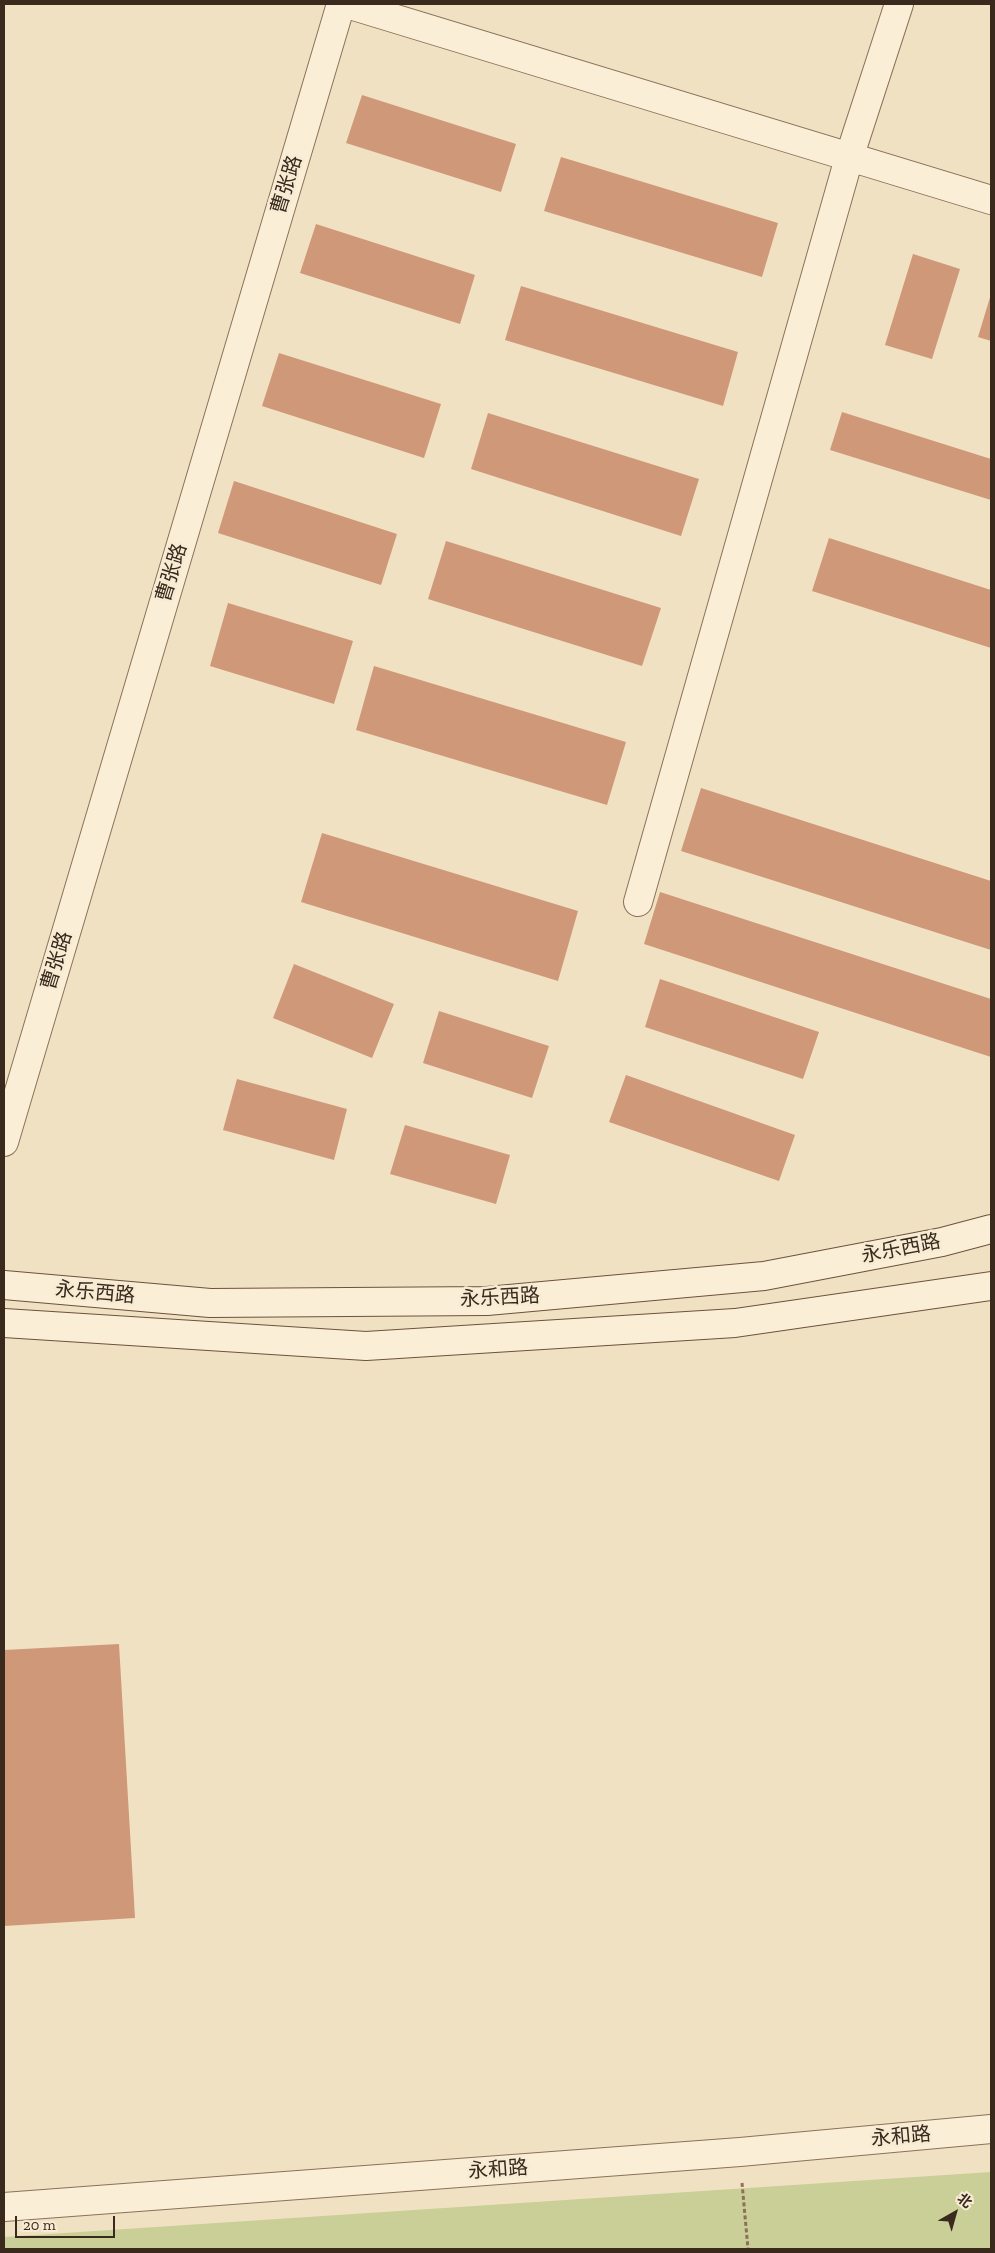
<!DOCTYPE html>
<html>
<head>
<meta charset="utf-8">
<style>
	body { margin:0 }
	#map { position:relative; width:995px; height:2253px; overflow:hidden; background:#f0e1c3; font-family:"Zilla Slab","Noto Sans SC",serif }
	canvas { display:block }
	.frame { position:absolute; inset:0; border:5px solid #3a2a1e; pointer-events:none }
	.north { position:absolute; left:930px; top:2188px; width:50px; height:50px; -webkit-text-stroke:4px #f7ebd3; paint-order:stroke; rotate:38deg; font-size:14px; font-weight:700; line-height:20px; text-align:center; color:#3a2a1e }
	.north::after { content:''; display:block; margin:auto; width:18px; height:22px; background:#3a2a1e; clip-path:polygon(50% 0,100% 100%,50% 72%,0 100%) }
	.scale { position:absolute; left:15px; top:2216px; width:100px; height:22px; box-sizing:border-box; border:2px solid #3a2a1e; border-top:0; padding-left:6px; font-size:15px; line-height:18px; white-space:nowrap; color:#3a2a1e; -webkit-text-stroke:4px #f7ebd3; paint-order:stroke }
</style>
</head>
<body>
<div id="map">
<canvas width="995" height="2253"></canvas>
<div class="frame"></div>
<div class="north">北</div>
<div class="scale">20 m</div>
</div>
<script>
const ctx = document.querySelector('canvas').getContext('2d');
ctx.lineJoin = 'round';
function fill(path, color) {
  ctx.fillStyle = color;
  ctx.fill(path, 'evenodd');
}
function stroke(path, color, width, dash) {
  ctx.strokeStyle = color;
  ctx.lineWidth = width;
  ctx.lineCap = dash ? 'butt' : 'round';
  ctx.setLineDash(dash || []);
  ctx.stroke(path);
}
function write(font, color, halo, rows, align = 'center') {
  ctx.font = font + ' "Zilla Slab","Noto Sans SC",serif';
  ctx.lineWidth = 5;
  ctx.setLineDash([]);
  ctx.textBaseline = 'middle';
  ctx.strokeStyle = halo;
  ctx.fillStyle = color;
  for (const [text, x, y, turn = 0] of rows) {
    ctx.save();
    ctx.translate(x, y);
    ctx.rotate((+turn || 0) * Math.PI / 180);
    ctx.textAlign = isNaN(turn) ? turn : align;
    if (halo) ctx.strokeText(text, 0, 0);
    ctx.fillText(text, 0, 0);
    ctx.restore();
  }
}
fill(new Path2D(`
	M 991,2172 L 991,2249 L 4,2249 L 4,2237 Z`), '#cace97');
fill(new Path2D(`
	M 362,95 L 516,144 L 501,192 L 346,143 Z
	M 561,157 L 778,223 L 762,277 L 544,211 Z
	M 316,224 L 475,275 L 460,324 L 300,273 Z
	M 913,254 L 960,269 L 932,359 L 885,345 Z
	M 521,286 L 738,352 L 723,406 L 505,340 Z
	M 991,294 L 991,341 L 978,337 Z
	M 279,353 L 441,404 L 424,458 L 262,406 Z
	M 842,412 L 991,459 L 991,500 L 830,450 Z
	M 488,413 L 699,479 L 681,536 L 471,469 Z
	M 234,481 L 397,534 L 381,585 L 218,533 Z
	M 829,538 L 991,590 L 991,648 L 812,591 Z
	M 446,541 L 661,608 L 642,666 L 428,599 Z
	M 228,603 L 353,641 L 334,704 L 210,666 Z
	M 374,666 L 626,742 L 607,805 L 356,730 Z
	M 701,788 L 991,881 L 991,950 L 681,851 Z
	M 322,833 L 578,911 L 558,981 L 301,902 Z
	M 660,892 L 991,999 L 991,1057 L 644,944 Z
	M 294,964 L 394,1004 L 372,1058 L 273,1018 Z
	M 660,979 L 819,1032 L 803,1079 L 645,1027 Z
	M 439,1011 L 549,1046 L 532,1098 L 423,1063 Z
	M 626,1075 L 795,1135 L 779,1181 L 609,1122 Z
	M 237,1079 L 347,1109 L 334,1160 L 223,1130 Z
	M 405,1125 L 510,1155 L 496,1204 L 390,1174 Z
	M 119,1644 L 135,1918 L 4,1926 L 4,1650 Z`), '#cf9878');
const minor = new Path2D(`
	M 347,4 L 991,200
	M 638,902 L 849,158 L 899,4
	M 4,1142 L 341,4`);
const tertiary = new Path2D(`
	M 4,2207 L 740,2152 L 991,2129`);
const secondary = new Path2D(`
	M 4,1285 L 210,1303 L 487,1301 L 764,1276 L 942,1242 L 991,1229
	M 4,1323 L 366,1346 L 735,1323 L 991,1286`);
stroke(minor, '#8b7159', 30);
stroke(tertiary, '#8b7159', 30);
stroke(secondary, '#6d523c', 30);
stroke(new Path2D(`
	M 742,2183 L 748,2249`), '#8b7159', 3, [4, 2.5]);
stroke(minor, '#faeed7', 28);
stroke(tertiary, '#faeed7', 28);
stroke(secondary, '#faeed7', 28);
write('20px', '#3a2a1e', '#f7ebd3', [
	["曹张路",287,185,-73],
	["曹张路",172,573,-73],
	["曹张路",57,961,-73],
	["永乐西路",901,1249,-11],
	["永乐西路",95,1293,5],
	["永乐西路",500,1298,-3],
	["永和路",901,2137,-5],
	["永和路",498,2170,-4]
]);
</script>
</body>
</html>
